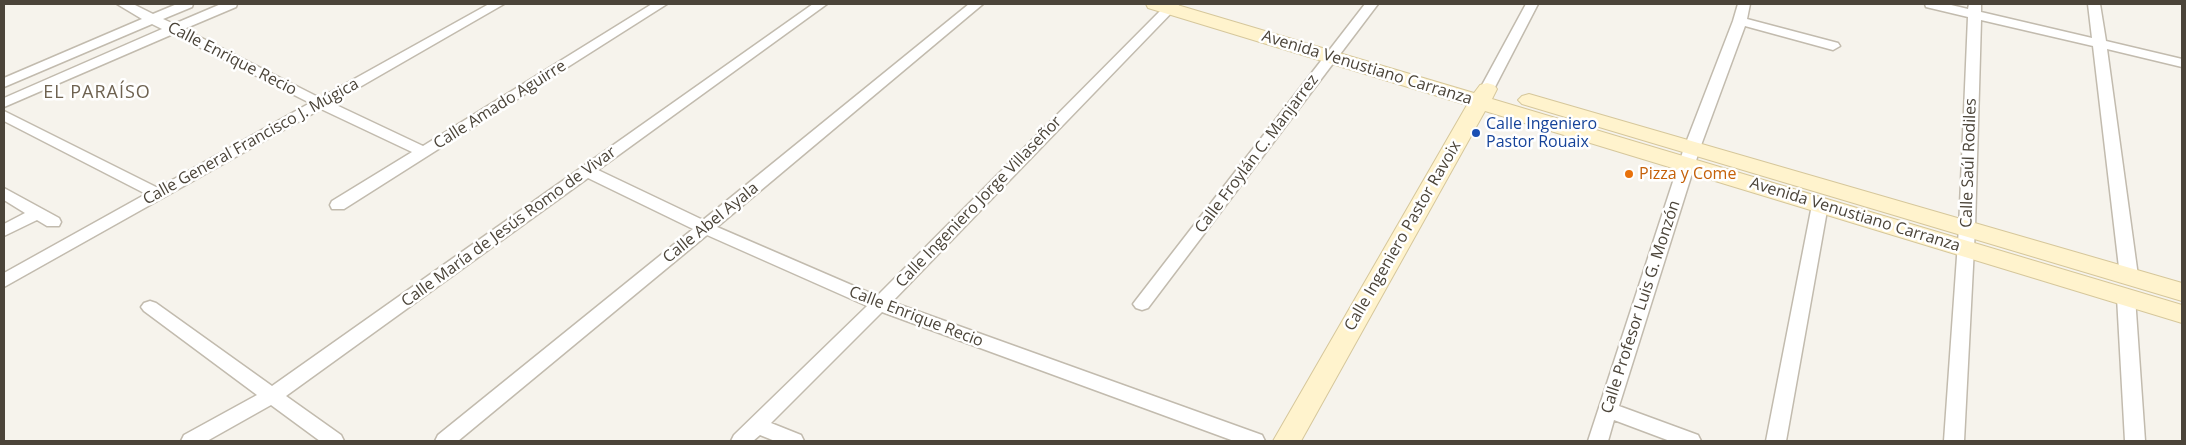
<!DOCTYPE html>
<html>
<head>
<meta charset="utf-8">
<style>
	body { margin:0 }
	#map { position:relative; width:2186px; height:445px; overflow:hidden; background:#f6f3ec; font-family:"Open Sans",sans-serif }
	canvas { display:block }
	.frame { position:absolute; inset:0; border:5px solid #4b4439; pointer-events:none }
</style>
</head>
<body>
<div id="map">
<canvas width="2186" height="445"></canvas>
<div class="frame"></div>
</div>
<script>
const ctx = document.querySelector('canvas').getContext('2d');
ctx.lineJoin = 'round';
function stroke(path, color, width, dash) {
  ctx.strokeStyle = color;
  ctx.lineWidth = width;
  ctx.lineCap = dash ? 'butt' : 'round';
  ctx.setLineDash(dash || []);
  ctx.stroke(path);
}
function fill(path, color) {
  ctx.fillStyle = color;
  ctx.fill(path, 'evenodd');
}
function write(font, color, halo, rows, align = 'center') {
  ctx.font = font + ' "Open Sans",sans-serif';
  ctx.lineWidth = 5;
  ctx.setLineDash([]);
  ctx.textBaseline = 'middle';
  ctx.strokeStyle = halo;
  ctx.fillStyle = color;
  for (const [text, x, y, turn = 0] of rows) {
    ctx.save();
    ctx.translate(x, y);
    ctx.rotate((+turn || 0) * Math.PI / 180);
    ctx.textAlign = isNaN(turn) ? turn : align;
    if (halo) ctx.strokeText(text, 0, 0);
    ctx.fillText(text, 0, 0);
    ctx.restore();
  }
}
const street = new Path2D(`
	M 117,4 L 133,4 L 153,14 L 177,4 L 193,4 L 192,7 L 163,19 L 174,24 L 221,4 L 237,4 L 236,7 L 184,29 L 320,98 L 489,4 L 504,4 L 332,103 L 423,146 L 652,4 L 667,4 L 344,209 L 332,209 L 330,205 L 332,201 L 412,152 L 321,109 L 4,287 L 4,273 L 146,194 L 4,121 L 4,111 L 158,188 L 310,103 L 173,34 L 4,107 L 4,98 L 162,29 L 152,24 L 4,87 L 4,78 L 142,19 Z
	M 813,4 L 827,4 L 598,170 L 703,220 L 969,4 L 983,4 L 717,227 L 877,296 L 1167,4 L 1180,4 L 892,302 L 1262,435 L 1265,441 L 1234,441 L 882,312 L 771,423 L 801,435 L 804,441 L 775,441 L 760,435 L 753,441 L 731,441 L 734,435 L 867,306 L 707,235 L 458,441 L 435,441 L 438,435 L 693,229 L 588,178 L 286,396 L 341,435 L 344,441 L 320,441 L 271,405 L 207,441 L 181,441 L 184,435 L 257,395 L 144,311 L 141,307 L 144,303 L 150,301 L 156,303 L 272,386 Z
	M 1365,4 L 1378,4 L 1148,308 L 1142,310 L 1136,308 L 1133,304 L 1136,300 Z
	M 1526,4 L 1538,4 L 1495,87 L 1488,91 L 1483,90 L 1481,87 Z
	M 1738,4 L 1750,4 L 1747,19 L 1838,43 L 1840,46 L 1833,50 L 1745,26 L 1700,148 L 1619,406 L 1698,435 L 1701,441 L 1670,441 L 1614,420 L 1608,441 L 1588,441 L 1684,148 L 1733,21 Z
	M 1925,4 L 1947,4 L 1968,9 L 1969,4 L 1981,4 L 1981,12 L 2092,38 L 2088,4 L 2100,4 L 2106,41 L 2182,59 L 2182,67 L 2107,49 L 2138,276 L 2135,280 L 2129,282 L 2123,280 L 2120,276 L 2093,46 L 1981,20 L 1975,228 L 1964,441 L 1944,441 L 1959,228 L 1968,17 L 1926,7 Z
	M 4,188 L 59,218 L 61,222 L 59,226 L 47,226 L 37,220 L 4,236 L 4,224 L 25,213 L 4,200 Z
	M 1820,200 L 1826,201 L 1828,205 L 1786,441 L 1766,441 L 1812,205 L 1814,201 Z
	M 2126,291 L 2132,293 L 2135,297 L 2145,441 L 2125,441 L 2117,297 L 2120,293 Z`);
const secondary = new Path2D(`
	M 1146,4 L 1174,4 L 1474,93 L 1480,85 L 1487,83 L 1494,85 L 1497,89 L 1492,99 L 2182,305 L 2182,323 L 1485,111 L 1301,441 L 1273,441 L 1467,105 L 1148,8 Z
	M 1529,94 L 2182,283 L 2182,301 L 1522,104 L 1518,100 L 1522,96 Z`);
stroke(street, '#c2bbae', 3);
stroke(secondary, '#d6c79b', 2);
fill(street, '#fff');
fill(secondary, '#fff3cd');
for (const [x, y, r, color] of [
	[1476,133,5,"#1a4fb4"],
	[1629,174,5,"#e8710a"]
]) {
  const dot = new Path2D();
  dot.arc(x, y, r, 0, 2 * Math.PI);
  ctx.fillStyle = color;
  ctx.fill(dot);
  stroke(dot, '#fff', 2);
}
write('16px', '#4b4439', '#fff', [
	["Calle Enrique Recio",232,59,27],
	["Avenida Venustiano Carranza",1367,68,17],
	["Calle Amado Aguirre",500,105,-32],
	["Calle General Francisco J. Múgica",251,142,-29],
	["Calle Froylán C. Manjarrez",1257,154,-53],
	["Calle Saúl Rodiles",1969,163,-88],
	["Calle Ingeniero Jorge Villaseñor",979,202,-46],
	["Avenida Venustiano Carranza",1855,215,17],
	["Calle Abel Ayala",711,223,-39],
	["Calle María de Jesús Romo de Vivar",509,227,-36],
	["Calle Ingeniero Pastor Ravoix",1403,236,-60],
	["Calle Profesor Luis G. Monzón",1641,307,-72],
	["Calle Enrique Recio",916,317,21]
]);
write('16px', '#164399', '#fff', [
	["Calle Ingeniero",1486,124],
	["Pastor Rouaix",1486,142]
], 'left');
write('16px', '#c56008', '#fff', [
	["Pizza y Come",1639,174]
], 'left');
ctx.letterSpacing = '1px';
write('18px', '#6e6250', '#fff', [
	["EL PARAÍSO",97,93]
]);
ctx.letterSpacing = '0px';
</script>
</body>
</html>
